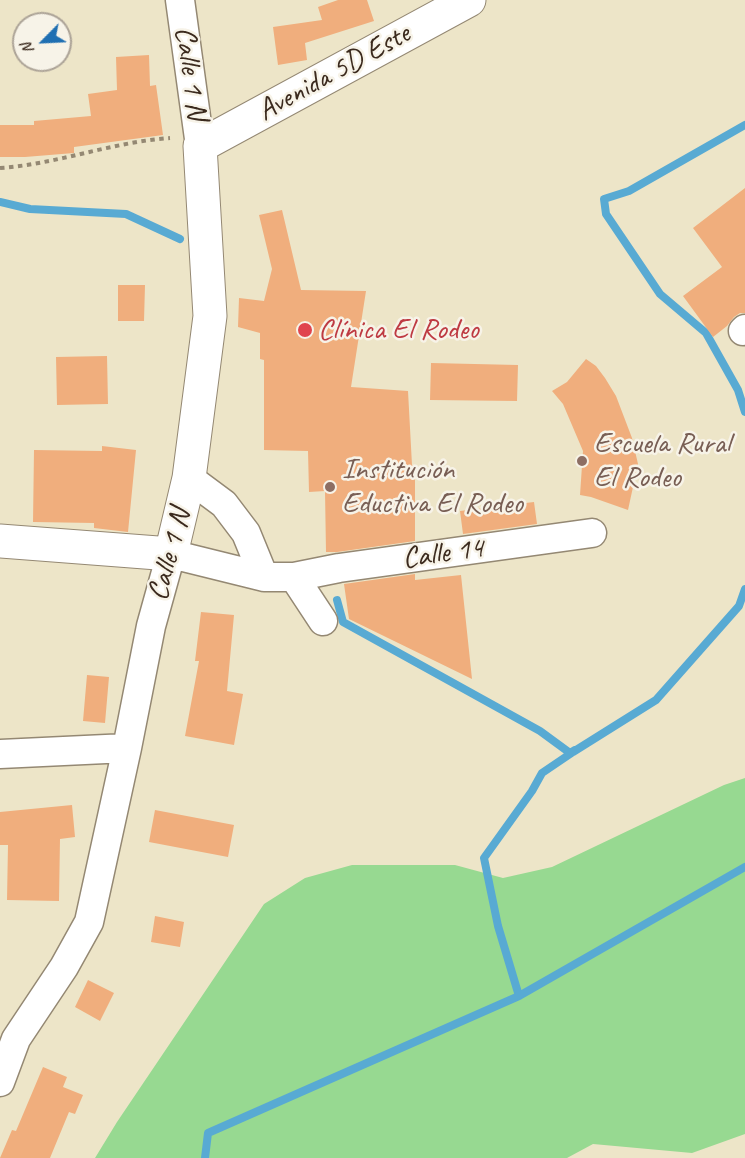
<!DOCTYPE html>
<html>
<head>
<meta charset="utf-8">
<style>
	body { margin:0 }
	#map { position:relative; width:745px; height:1158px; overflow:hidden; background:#ede5c8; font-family:Caveat,sans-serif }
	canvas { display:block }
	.north { position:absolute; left:12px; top:12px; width:60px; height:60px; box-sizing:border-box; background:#f7f3e8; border:2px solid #aca397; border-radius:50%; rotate:246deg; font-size:16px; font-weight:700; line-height:24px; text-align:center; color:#3b2a1e }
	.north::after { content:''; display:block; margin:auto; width:21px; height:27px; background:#1f6fb2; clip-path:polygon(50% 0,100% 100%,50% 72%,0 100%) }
</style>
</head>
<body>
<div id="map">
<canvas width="745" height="1158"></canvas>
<div class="north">N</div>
</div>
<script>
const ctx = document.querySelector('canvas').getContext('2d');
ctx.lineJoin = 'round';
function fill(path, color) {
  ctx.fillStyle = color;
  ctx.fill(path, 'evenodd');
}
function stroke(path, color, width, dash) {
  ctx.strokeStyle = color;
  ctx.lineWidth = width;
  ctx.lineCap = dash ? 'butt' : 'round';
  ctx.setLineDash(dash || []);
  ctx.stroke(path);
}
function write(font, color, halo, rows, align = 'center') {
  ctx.font = font + ' Caveat,sans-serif';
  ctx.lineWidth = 5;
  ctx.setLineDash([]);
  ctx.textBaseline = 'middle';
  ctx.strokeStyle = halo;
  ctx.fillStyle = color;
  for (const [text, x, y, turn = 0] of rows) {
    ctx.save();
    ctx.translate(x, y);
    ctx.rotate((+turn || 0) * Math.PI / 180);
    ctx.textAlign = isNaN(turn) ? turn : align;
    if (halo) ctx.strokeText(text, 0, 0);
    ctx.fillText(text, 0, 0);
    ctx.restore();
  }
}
fill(new Path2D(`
	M 745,778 L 745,1134 L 692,1153 L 593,1144 L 567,1158 L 95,1158 L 117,1122 L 264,904 L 305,878 L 352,865 L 455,865 L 503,878 L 552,867 L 724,785 Z`), '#97d991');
stroke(new Path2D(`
	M 745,125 L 629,191 L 604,199 L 606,214 L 660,294 L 706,333 L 738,390 L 745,412
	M 0,202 L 30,209 L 126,214 L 180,239
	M 337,600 L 343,622 L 540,731 L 570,753 L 575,750
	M 519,996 L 498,926 L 484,858 L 532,791 L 542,773 L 573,752 L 656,700 L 739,606 L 745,589
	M 205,1158 L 208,1133 L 519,996 L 745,867`), '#58aad3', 8);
fill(new Path2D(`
	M 338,0 L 367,0 L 374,21 L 305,43 L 307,60 L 278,65 L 273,27 L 322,20 L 318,7 Z
	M 149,55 L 150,86 L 156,85 L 163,135 L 74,147 L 74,153 L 25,157 L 0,157 L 0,125 L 34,125 L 34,121 L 91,116 L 88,94 L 117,90 L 116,57 Z
	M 745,188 L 745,313 L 740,313 L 734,317 L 727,326 L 713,337 L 683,296 L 722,267 L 693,228 Z
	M 282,210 L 301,290 L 366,291 L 351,387 L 408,391 L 412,465 L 415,465 L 415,541 L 337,552 L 326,552 L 325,491 L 309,492 L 308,451 L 264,450 L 264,360 L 260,359 L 260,333 L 238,327 L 239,298 L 264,301 L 272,269 L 259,215 Z
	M 118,285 L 145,285 L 144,321 L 118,321 Z
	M 107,356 L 108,404 L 57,405 L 56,357 Z
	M 586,359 L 596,366 L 605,378 L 616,396 L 632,438 L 638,464 L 628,510 L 591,497 L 580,495 L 583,451 L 563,404 L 552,391 L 567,382 Z
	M 431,363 L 518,365 L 517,401 L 430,400 Z
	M 102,446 L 136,450 L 128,532 L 94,528 L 94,523 L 33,522 L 34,450 L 102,451 Z
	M 534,502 L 537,524 L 463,534 L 460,511 Z
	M 415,574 L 415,580 L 461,575 L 472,679 L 349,619 L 344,584 Z
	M 201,612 L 234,615 L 227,691 L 243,694 L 234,745 L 185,736 L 199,661 L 195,661 Z
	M 87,675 L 109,677 L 105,723 L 83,721 Z
	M 72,805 L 75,837 L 60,839 L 59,901 L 7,900 L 8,845 L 0,845 L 0,812 Z
	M 155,810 L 234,825 L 228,857 L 149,842 Z
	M 155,916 L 184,922 L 180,947 L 151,942 Z
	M 88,980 L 114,993 L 100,1021 L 75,1007 Z
	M 43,1067 L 67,1077 L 63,1087 L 83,1095 L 75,1114 L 69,1112 L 50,1158 L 0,1158 L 12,1130 L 16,1131 Z`), '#f0ae7d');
const street = new Path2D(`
	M 180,0 L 200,146
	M 743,331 L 745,329
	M 189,478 L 224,504 L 246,533 L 264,577
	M 294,577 L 339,568 L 592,533
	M 0,754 L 127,748
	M 0,1082 L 16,1039 L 64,967 L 89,922 L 127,748 L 151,626 L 171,554 L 264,577 L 294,577 L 323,621`);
const secondary = new Path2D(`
	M 0,541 L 171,554 L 189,478 L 210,316 L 200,146 L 469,0`);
stroke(street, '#948873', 31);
stroke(secondary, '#948873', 35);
stroke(new Path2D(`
	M 0,168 C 58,164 112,142 170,138`), '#948873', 4, [4.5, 4.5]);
stroke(street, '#fff', 28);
stroke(secondary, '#fff', 33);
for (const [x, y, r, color] of [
	[305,330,8,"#e0444e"],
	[582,461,6,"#8d6e63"],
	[330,487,6,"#8d6e63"]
]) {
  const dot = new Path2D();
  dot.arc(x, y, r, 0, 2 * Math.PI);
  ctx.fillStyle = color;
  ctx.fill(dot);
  stroke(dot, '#f7f3e8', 2);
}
write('30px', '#3b2a1e', '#f7f3e8', [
	["Calle 1 N",190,73,82],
	["Avenida 5D Este",334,73,-29],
	["Calle 14",443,554,-8],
	["Calle 1 N",170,555,-75]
]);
write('30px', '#be3a42', '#f7f3e8', [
	["Clínica El Rodeo",318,330]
], 'left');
write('30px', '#785e54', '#f7f3e8', [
	["Escuela Rural",594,444],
	["El Rodeo",594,478],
	["Institución",342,470],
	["Eductiva El Rodeo",342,504]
], 'left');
</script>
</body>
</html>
